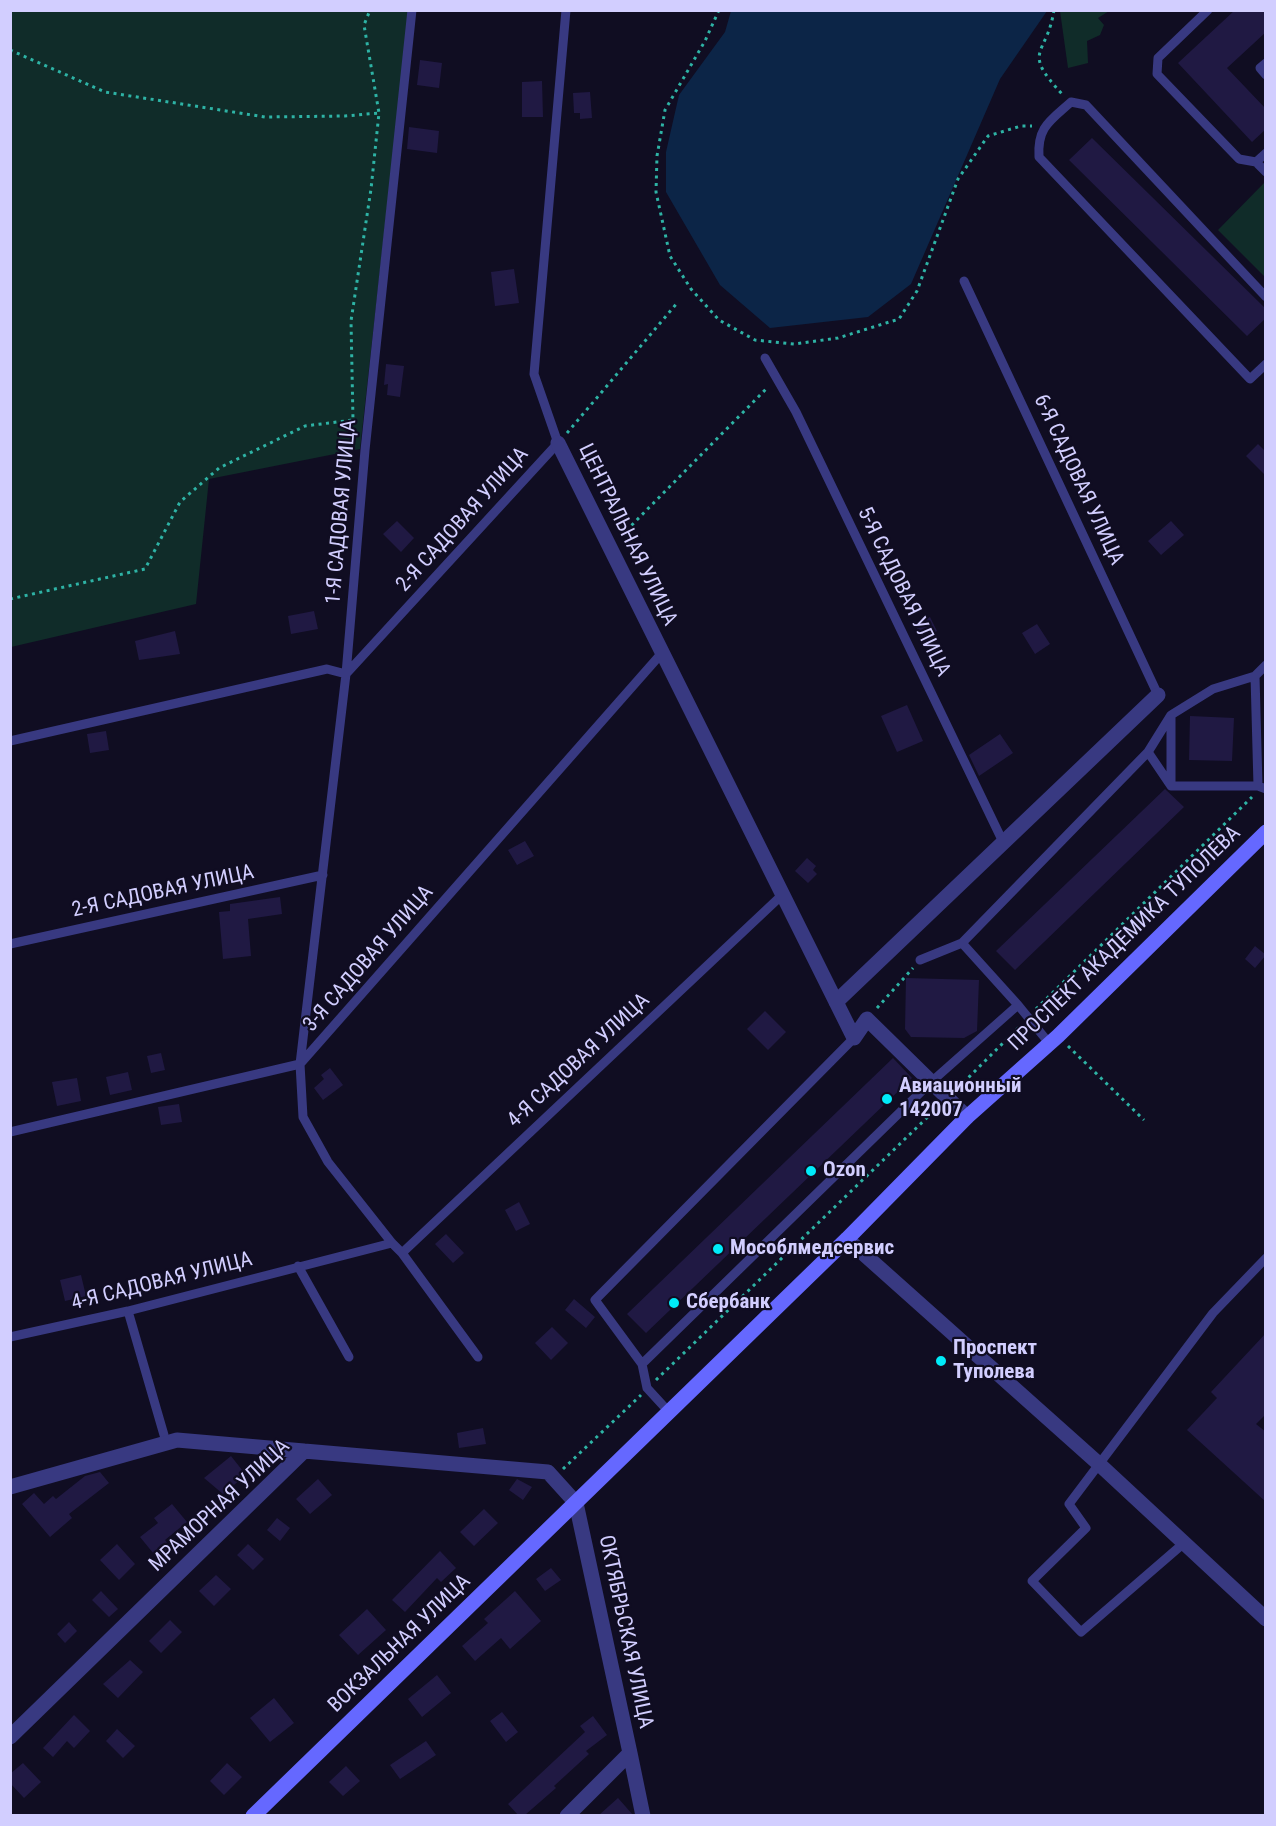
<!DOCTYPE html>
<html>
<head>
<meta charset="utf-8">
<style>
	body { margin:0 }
	#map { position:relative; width:1276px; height:1826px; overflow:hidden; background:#100d22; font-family:"Roboto Condensed",sans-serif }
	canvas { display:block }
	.frame { position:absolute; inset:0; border:12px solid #d2ceff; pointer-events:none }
</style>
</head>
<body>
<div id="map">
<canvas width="1276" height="1826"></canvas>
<div class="frame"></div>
</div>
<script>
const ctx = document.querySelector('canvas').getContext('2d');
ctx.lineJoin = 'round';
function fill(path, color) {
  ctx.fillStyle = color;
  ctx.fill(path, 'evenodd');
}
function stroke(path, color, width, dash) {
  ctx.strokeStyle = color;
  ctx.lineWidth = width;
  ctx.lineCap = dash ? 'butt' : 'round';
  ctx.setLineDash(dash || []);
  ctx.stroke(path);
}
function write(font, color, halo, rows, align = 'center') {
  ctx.font = font + ' "Roboto Condensed",sans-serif';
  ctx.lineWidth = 4.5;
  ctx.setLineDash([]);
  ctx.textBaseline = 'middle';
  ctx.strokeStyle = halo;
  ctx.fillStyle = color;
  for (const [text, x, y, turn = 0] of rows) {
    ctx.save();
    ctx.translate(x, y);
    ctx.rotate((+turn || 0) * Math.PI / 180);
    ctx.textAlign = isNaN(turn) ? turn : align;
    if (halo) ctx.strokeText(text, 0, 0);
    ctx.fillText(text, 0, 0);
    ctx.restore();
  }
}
fill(new Path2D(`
	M 10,11 L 409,11 L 360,449 L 209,479 L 196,604 L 11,647 Z
	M 1060,11 L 1109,11 L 1098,18 L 1104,25 L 1100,35 L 1087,41 L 1088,63 L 1068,68 Z
	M 1264,183 L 1266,185 L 1265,277 L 1218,230 Z`), '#102c29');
fill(new Path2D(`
	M 731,11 L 1047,11 L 1000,79 L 911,284 L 868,317 L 770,328 L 720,285 L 666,192 L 666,152 L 679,95 L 725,32 Z`), '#0c2547');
fill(new Path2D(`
	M 1235,10 L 1266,10 L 1266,32 L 1227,68 L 1266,109 L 1266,129 L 1252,142 L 1178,63 Z
	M 420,60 L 442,63 L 439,88 L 417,85 Z
	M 542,81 L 543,117 L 522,117 L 522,82 Z
	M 590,92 L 592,118 L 580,119 L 580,113 L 574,113 L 573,93 Z
	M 409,127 L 439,131 L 437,153 L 407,149 Z
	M 1092,138 L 1266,309 L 1266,318 L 1247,336 L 1069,160 Z
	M 514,269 L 519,303 L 495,306 L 491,272 Z
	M 386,364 L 404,366 L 400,397 L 387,395 L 388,384 L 384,385 Z
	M 1258,444 L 1266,452 L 1266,476 L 1246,456 Z
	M 397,521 L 414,538 L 401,552 L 383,534 Z
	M 1171,521 L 1184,535 L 1161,555 L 1148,541 Z
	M 314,611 L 318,629 L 291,634 L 288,616 Z
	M 930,617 L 937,631 L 923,639 L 915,625 Z
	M 1037,624 L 1050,644 L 1035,654 L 1022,633 Z
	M 175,631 L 180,654 L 139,660 L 135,641 Z
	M 907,705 L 923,741 L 897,752 L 881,716 Z
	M 1190,716 L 1234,718 L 1232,761 L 1189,760 Z
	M 106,731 L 109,750 L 90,753 L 87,734 Z
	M 1000,734 L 1013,753 L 979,776 L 969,755 Z
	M 1165,789 L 1184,807 L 1015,970 L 996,951 Z
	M 525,841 L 534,856 L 517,865 L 508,850 Z
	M 807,858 L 816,866 L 813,870 L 817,874 L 808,883 L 795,871 Z
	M 280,897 L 282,914 L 248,919 L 251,956 L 223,959 L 219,912 L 230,911 L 230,904 Z
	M 1255,946 L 1266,955 L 1255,968 L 1245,959 Z
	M 906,978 L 979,980 L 977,1031 L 964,1038 L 911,1037 L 905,1029 Z
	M 765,1011 L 786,1032 L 768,1050 L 747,1029 Z
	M 161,1053 L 165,1070 L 151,1073 L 147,1056 Z
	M 893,1058 L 912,1078 L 646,1333 L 627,1314 Z
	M 330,1068 L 343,1085 L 323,1100 L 314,1088 L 324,1079 L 321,1075 Z
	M 128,1072 L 132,1090 L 110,1095 L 106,1077 Z
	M 77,1078 L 81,1101 L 57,1106 L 52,1082 Z
	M 179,1104 L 182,1122 L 161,1125 L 158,1107 Z
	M 519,1202 L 530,1224 L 516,1231 L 505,1210 Z
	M 446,1234 L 464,1253 L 453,1263 L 435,1244 Z
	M 81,1275 L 86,1296 L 65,1301 L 60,1280 Z
	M 574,1299 L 595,1317 L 586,1328 L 565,1310 Z
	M 552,1327 L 568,1343 L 551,1360 L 535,1343 Z
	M 1266,1333 L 1266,1414 L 1256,1424 L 1266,1432 L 1266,1502 L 1187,1430 L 1217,1398 L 1211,1392 Z
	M 483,1428 L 486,1444 L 459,1448 L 457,1433 Z
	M 231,1456 L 246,1475 L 223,1494 L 204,1478 Z
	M 100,1472 L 109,1483 L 69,1514 L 72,1518 L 50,1537 L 22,1504 L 34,1493 L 44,1504 L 53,1496 L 56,1499 L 85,1476 Z
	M 318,1479 L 332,1495 L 310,1514 L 296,1499 Z
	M 517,1479 L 532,1487 L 523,1500 L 509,1490 Z
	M 172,1504 L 187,1522 L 165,1540 L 171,1548 L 158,1559 L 140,1537 L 158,1523 L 154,1518 Z
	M 484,1509 L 498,1523 L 474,1546 L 460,1532 Z
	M 277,1518 L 290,1528 L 280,1541 L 267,1530 Z
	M 117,1544 L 135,1564 L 119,1580 L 100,1560 Z
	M 248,1544 L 264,1559 L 253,1570 L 237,1555 Z
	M 440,1551 L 456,1568 L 441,1582 L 437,1578 L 405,1612 L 392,1600 Z
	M 551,1568 L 561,1580 L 545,1591 L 536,1579 Z
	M 216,1575 L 231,1589 L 214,1606 L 199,1591 Z
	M 101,1591 L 118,1609 L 109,1617 L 92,1600 Z
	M 515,1591 L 541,1621 L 510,1649 L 501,1638 L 475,1661 L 462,1646 L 488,1623 L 484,1619 Z
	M 367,1609 L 386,1630 L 358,1655 L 339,1635 Z
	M 170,1620 L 182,1632 L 161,1653 L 149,1641 Z
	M 69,1622 L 77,1631 L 65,1643 L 57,1634 Z
	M 130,1660 L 143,1672 L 118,1698 L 103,1684 Z
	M 437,1675 L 451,1693 L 422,1717 L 408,1699 Z
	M 274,1698 L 294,1723 L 270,1742 L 250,1718 Z
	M 502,1712 L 518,1732 L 506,1742 L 490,1721 Z
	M 74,1715 L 90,1731 L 74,1748 L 67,1741 L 53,1757 L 43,1748 Z
	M 593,1716 L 607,1735 L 586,1751 L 589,1754 L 554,1786 L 556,1788 L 525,1815 L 518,1815 L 508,1804 L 585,1732 L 580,1726 Z
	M 117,1729 L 135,1746 L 123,1758 L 106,1741 Z
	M 426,1741 L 436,1755 L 400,1779 L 390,1765 Z
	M 23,1763 L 41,1782 L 24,1798 L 10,1783 L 10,1774 Z
	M 227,1763 L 242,1777 L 224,1795 L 210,1781 Z
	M 346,1766 L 360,1781 L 343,1796 L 329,1782 Z
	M 618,1798 L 633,1815 L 599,1815 Z`), '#201943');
stroke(new Path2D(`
	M 719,10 L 705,41 L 665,110 L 657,156 L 656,192 L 670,256 L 691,289 L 719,320 L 755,340 L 794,344 L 838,338 L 899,319 L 917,291 L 958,179 L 988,136 L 1021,126 L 1032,126
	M 1054,10 C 1047,57 1020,49 1063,95
	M 10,50 L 105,92 L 265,117 L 345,116 L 379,113
	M 567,433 L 678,302
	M 621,536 L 768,387
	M 10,599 L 145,569 L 180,502 L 219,468 L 305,426 L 353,420 L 351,321 L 371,189 L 379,113 L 364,25 L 370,10
	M 877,1008 L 913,968
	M 1036,1009 L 1252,797
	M 1068,1046 L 1144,1120
	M 958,1088 L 1021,1025
	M 656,1380 L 938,1107
	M 563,1469 L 641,1395`), '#2eb3a5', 3, [3, 4.5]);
stroke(new Path2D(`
	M 412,10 L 365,450 L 346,674 L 300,1064 L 303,1117 L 328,1162 L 392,1243 L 402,1253 L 478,1357
	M 1208,10 L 1158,58 L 1157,74 L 1239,159 L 1256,162 L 1266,172
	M 1266,63 L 1260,68 L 1266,75
	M 1256,162 L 1266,153
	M 964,281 L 1158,695
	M 1266,297 L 1086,105 L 1071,102 C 1050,121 1037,127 1039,157 L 1250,379 L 1266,364
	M 765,358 L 796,412 L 1004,844
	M 1266,665 L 1255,676 L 1258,786 L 1266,789
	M 346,674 L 558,443 L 534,374 L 566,10
	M 1171,716 L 1171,786
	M 10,741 L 327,669 L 346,674
	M 1148,752 L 1171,715 L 1213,689 L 1255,676
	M 10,944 L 323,875
	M 920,960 L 962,943
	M 1018,1005 L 962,943 L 1148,752 L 1171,786 L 1258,786
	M 10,1132 L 300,1064 L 661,654
	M 402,1253 L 781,896
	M 298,1266 L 349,1357
	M 128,1311 L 164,1435
	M 10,1337 L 128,1311 L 392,1243
	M 642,1364 L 930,1083 L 1018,1005 L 1049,1043
	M 669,1412 L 647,1388 L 642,1364 L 595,1300 L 854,1038
	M 1184,1543 L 1081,1632 L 1032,1581 L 1086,1528 L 1069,1504 L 1213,1313 L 1266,1258`), '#383981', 9);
stroke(new Path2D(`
	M 558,443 L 854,1038 L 867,1019 L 967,1117
	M 836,1002 L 1158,695
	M 10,1487 L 177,1440 L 304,1451
	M 10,1737 L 304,1451 L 548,1472 L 576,1503 L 630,1753 L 567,1816
	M 630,1753 L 643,1816`), '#383981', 15);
stroke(new Path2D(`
	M 847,1239 L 1099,1464 L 1266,1619`), '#383981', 15);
stroke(new Path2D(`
	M 253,1816 L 847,1239 L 967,1117 L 1058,1036 L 1266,832`), '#6568ff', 15);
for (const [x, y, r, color] of [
	[887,1099,6,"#00ebf9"],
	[811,1171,6,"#00ebf9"],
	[718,1249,6,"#00ebf9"],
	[674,1303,6,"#00ebf9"],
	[941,1361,6,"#00ebf9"]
]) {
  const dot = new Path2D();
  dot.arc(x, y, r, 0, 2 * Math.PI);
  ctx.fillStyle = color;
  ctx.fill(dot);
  stroke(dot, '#100d22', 2);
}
write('21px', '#d2ceff', '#100d22', [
	["6-Я САДОВАЯ УЛИЦА",1078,480,65],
	["1-Я САДОВАЯ УЛИЦА",342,512,-85],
	["2-Я САДОВАЯ УЛИЦА",463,520,-48],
	["ЦЕНТРАЛЬНАЯ УЛИЦА",627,535,64],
	["5-Я САДОВАЯ УЛИЦА",903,592,64],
	["2-Я САДОВАЯ УЛИЦА",163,892,-12],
	["ПРОСПЕКТ АКАДЕМИКА ТУПОЛЕВА",1125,939,-44],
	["3-Я САДОВАЯ УЛИЦА",369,959,-49],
	["4-Я САДОВАЯ УЛИЦА",579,1061,-43],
	["4-Я САДОВАЯ УЛИЦА",162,1282,-14],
	["МРАМОРНАЯ УЛИЦА",220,1506,-43],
	["ОКТЯБРЬСКАЯ УЛИЦА",625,1632,78],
	["ВОКЗАЛЬНАЯ УЛИЦА",400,1644,-44]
]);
write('bold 21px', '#d2ceff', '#100d22', [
	["Авиационный",899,1087],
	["142007",899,1111],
	["Ozon",823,1171],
	["Мособлмедсервис",730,1249],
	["Сбербанк",686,1303],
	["Проспект",953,1349],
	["Туполева",953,1373]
], 'left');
</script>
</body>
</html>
